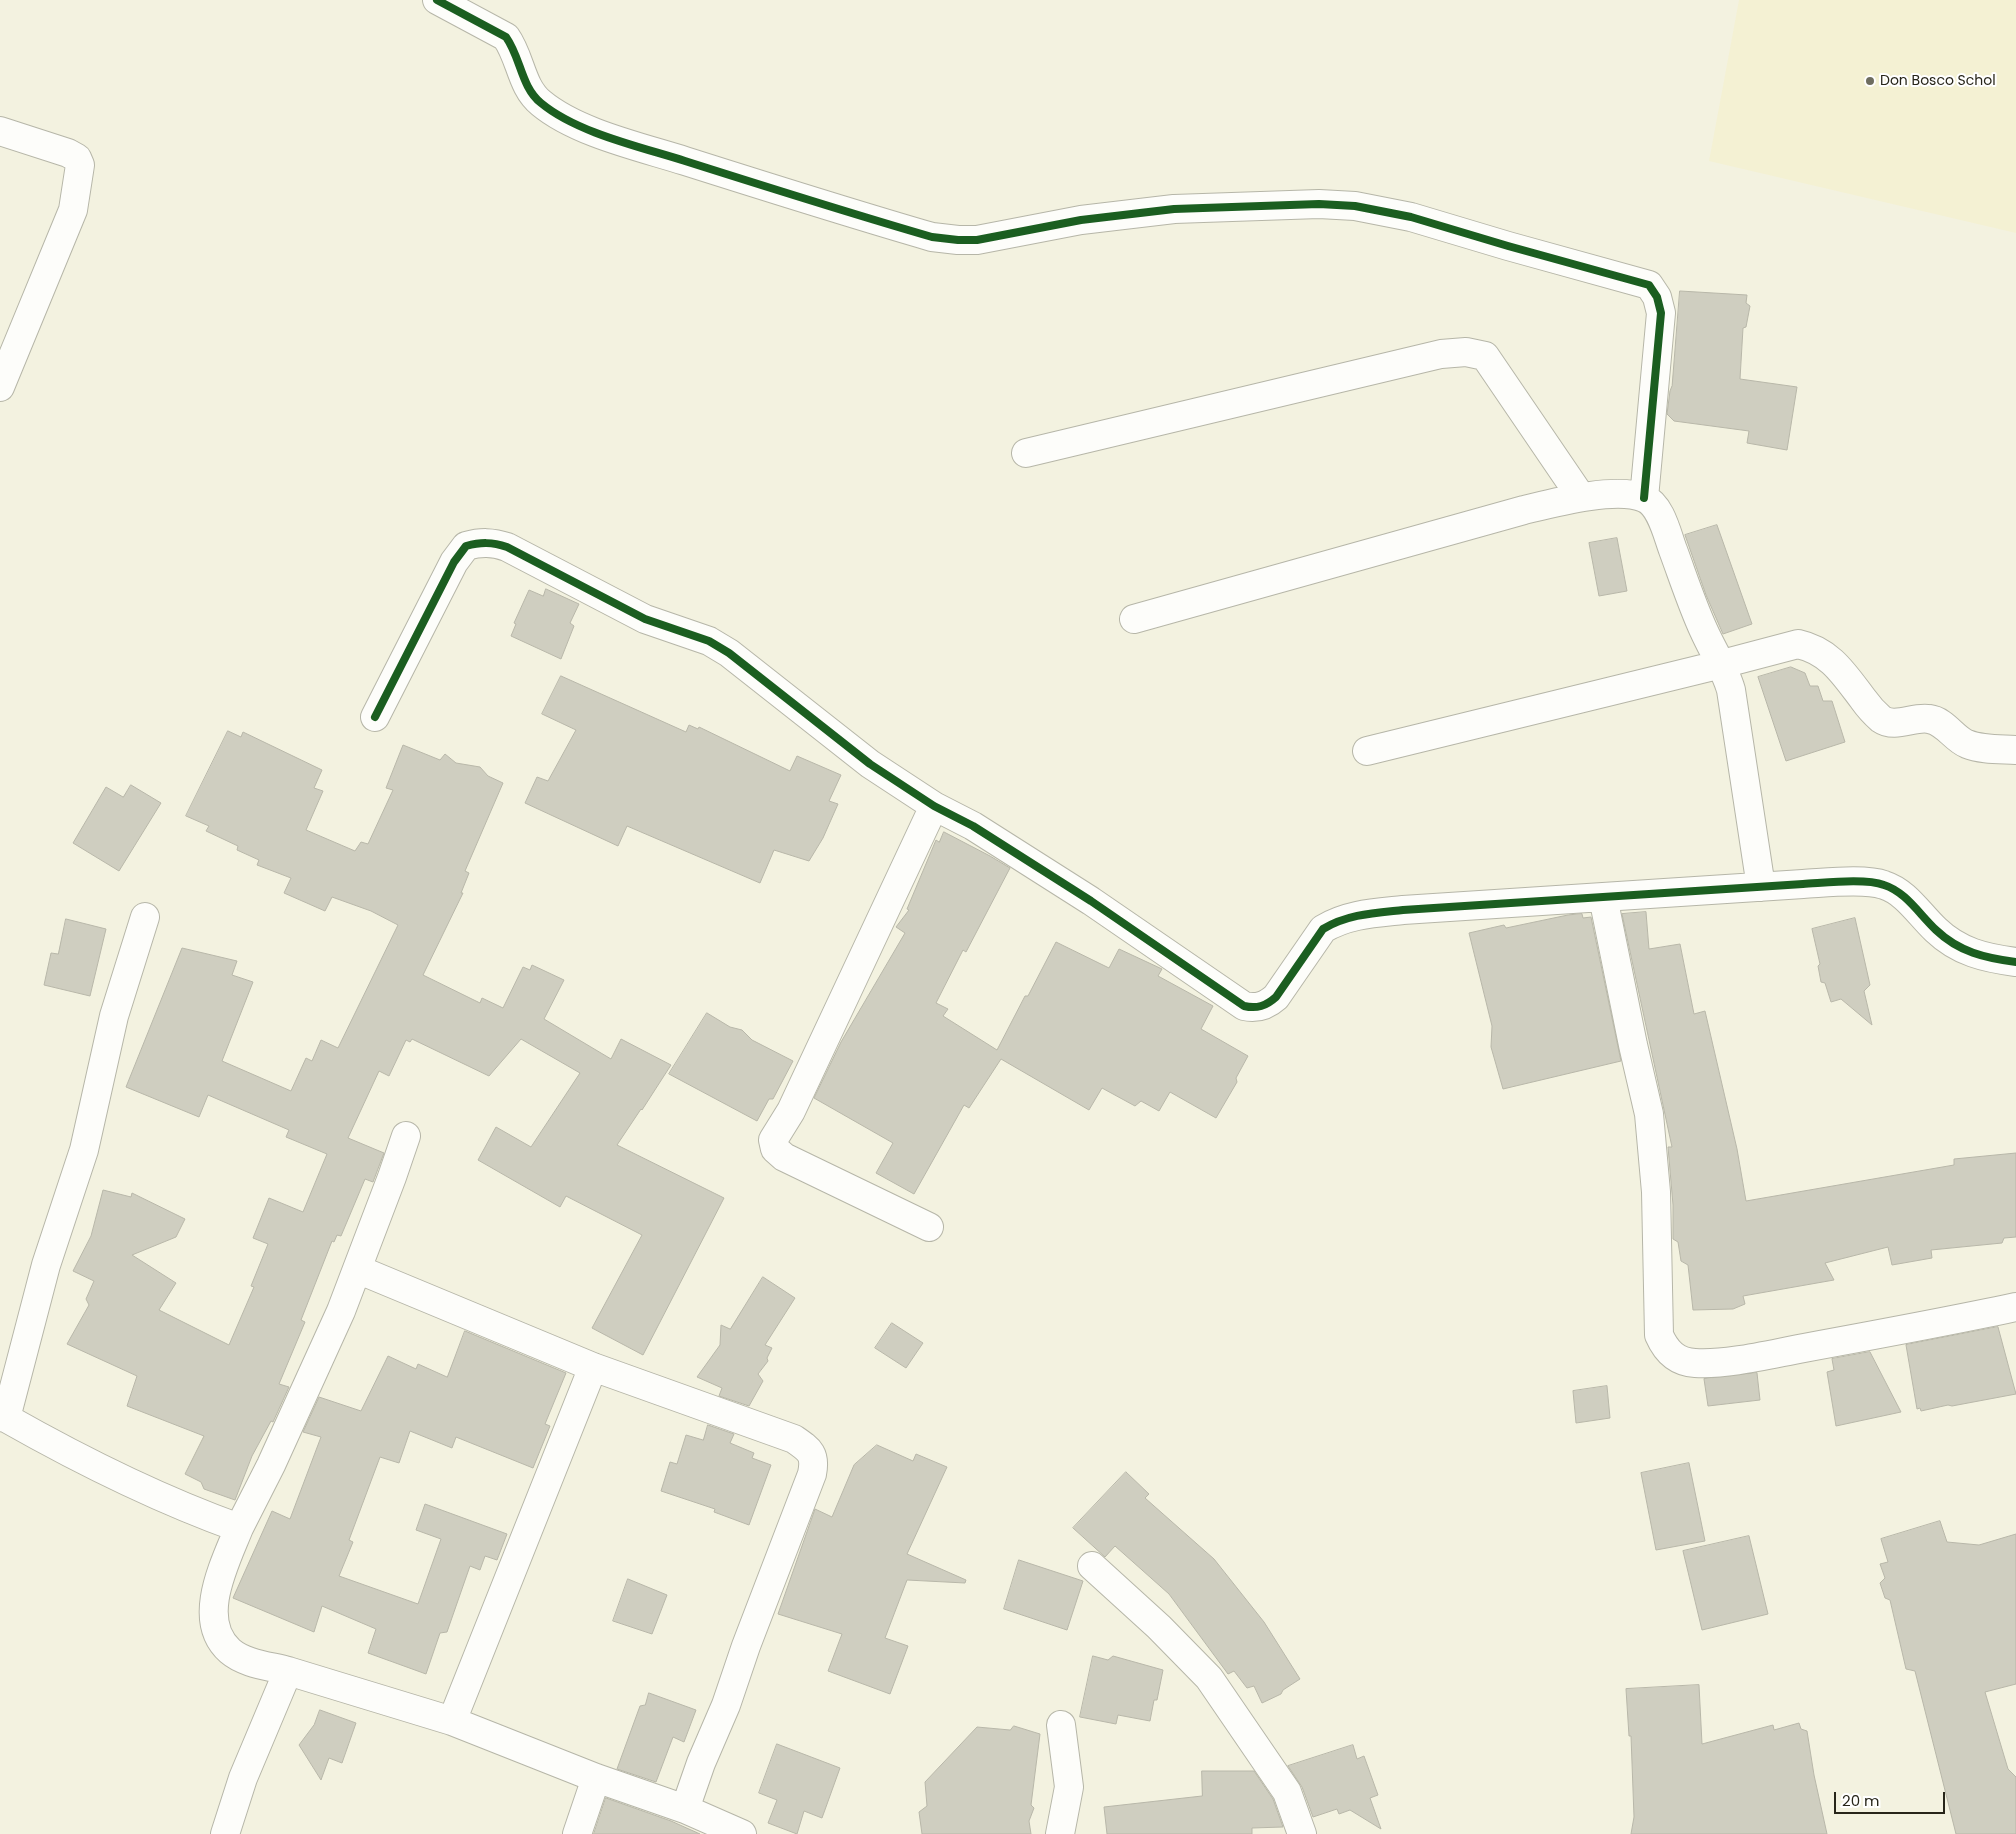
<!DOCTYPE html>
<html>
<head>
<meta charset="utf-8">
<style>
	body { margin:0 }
	#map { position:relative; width:2016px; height:1834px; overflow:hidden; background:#f3f2e0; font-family:Poppins,sans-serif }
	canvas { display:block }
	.scale { position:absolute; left:1834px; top:1792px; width:111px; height:22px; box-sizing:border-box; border:2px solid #272519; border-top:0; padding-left:6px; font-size:15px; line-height:18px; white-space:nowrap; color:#272519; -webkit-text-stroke:4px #fff; paint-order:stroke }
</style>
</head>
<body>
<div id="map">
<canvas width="2016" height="1834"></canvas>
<div class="scale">20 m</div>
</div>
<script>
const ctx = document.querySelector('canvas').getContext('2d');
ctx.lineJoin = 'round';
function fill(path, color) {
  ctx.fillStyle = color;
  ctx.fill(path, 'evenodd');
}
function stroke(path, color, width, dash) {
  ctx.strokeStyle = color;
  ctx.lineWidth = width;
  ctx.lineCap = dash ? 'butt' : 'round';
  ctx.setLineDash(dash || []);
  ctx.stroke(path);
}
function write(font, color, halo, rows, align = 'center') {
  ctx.font = font + ' Poppins,sans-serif';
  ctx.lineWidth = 4;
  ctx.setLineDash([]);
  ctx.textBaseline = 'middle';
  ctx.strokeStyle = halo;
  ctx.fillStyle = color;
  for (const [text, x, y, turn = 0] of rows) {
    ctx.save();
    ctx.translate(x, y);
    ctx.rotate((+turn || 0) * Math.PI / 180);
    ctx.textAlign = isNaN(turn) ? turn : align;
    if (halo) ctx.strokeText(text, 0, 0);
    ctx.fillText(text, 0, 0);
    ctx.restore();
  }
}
fill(new Path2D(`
	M 1739,0 L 2016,0 L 2016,233 L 1709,161 Z`), '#f4f1d3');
const building = new Path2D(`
	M 1680,291 L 1747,295 L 1746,303 L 1750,306 L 1746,327 L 1743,328 L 1740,379 L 1797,387 L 1787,450 L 1747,443 L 1749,431 L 1674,421 L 1667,414 L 1670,391 L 1672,386 Z
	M 1717,525 L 1752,624 L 1723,634 L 1706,595 L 1685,535 Z
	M 1617,538 L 1627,591 L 1599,596 L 1589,543 Z
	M 546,589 L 579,604 L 570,623 L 574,626 L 561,659 L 511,636 L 516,624 L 514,623 L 529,590 L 543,596 Z
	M 1791,667 L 1805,673 L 1810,686 L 1818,686 L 1823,701 L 1832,701 L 1845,742 L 1786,761 L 1758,677 Z
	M 561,676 L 686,732 L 689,725 L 698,729 L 699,727 L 790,771 L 797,756 L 841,775 L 829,801 L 838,804 L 823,838 L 809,861 L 774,850 L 760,883 L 627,826 L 618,846 L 525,803 L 537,777 L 548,781 L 576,730 L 542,714 Z
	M 228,731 L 241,737 L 243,732 L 322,770 L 314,788 L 323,791 L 306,830 L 355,851 L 361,842 L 368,844 L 393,790 L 386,788 L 403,745 L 440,760 L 445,754 L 456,763 L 480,767 L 488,776 L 503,783 L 465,871 L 469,873 L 461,893 L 463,893 L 423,975 L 480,1003 L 482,998 L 503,1008 L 523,967 L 530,970 L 532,965 L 564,980 L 544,1019 L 611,1059 L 621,1039 L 671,1065 L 642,1110 L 641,1109 L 617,1145 L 724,1198 L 643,1355 L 592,1328 L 642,1235 L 566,1196 L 560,1207 L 478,1160 L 496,1127 L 531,1147 L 580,1073 L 521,1039 L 489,1076 L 412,1039 L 410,1042 L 406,1040 L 389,1076 L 379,1071 L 348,1138 L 384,1153 L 373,1182 L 365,1179 L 341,1236 L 337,1235 L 334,1242 L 332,1241 L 301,1320 L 305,1322 L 279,1384 L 289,1387 L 273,1422 L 271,1421 L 252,1456 L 235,1500 L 204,1489 L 201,1482 L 185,1474 L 204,1436 L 127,1406 L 137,1376 L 67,1344 L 89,1305 L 86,1299 L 94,1281 L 73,1271 L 91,1236 L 103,1190 L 131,1197 L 132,1193 L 185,1219 L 176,1237 L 132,1255 L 176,1283 L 159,1310 L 229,1345 L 254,1287 L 251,1286 L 268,1244 L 253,1238 L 269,1198 L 303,1212 L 327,1154 L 286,1137 L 289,1130 L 208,1095 L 199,1117 L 126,1087 L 182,948 L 237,961 L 232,975 L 253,982 L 222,1061 L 291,1091 L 306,1058 L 312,1061 L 321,1040 L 338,1048 L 398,925 L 371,911 L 332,897 L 325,911 L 284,893 L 291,878 L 257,865 L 259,860 L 237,850 L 238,846 L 206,831 L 209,826 L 186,816 Z
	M 131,785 L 161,803 L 119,871 L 73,843 L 106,787 L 123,797 Z
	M 944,832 L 990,856 L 1010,868 L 966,952 L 963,950 L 936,1003 L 948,1009 L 943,1016 L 997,1050 L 1025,996 L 1028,996 L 1056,942 L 1109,968 L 1119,949 L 1162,969 L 1158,976 L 1213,1006 L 1201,1029 L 1248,1056 L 1236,1078 L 1237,1082 L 1216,1118 L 1170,1092 L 1159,1111 L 1141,1101 L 1135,1106 L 1102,1088 L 1089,1110 L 1001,1059 L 969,1108 L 964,1105 L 914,1194 L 876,1173 L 893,1143 L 814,1098 L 841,1042 L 905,933 L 896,927 L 909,910 L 907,909 L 936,840 L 939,842 Z
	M 1646,912 L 1649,949 L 1680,944 L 1694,1014 L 1705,1011 L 1737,1149 L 1746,1201 L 1954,1165 L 1954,1159 L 2016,1153 L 2016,1237 L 2004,1238 L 2002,1243 L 1931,1250 L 1932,1258 L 1892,1265 L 1888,1247 L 1825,1263 L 1834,1280 L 1743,1296 L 1745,1304 L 1733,1309 L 1693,1310 L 1688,1265 L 1681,1261 L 1678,1242 L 1673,1239 L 1673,1205 L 1668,1147 L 1672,1147 L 1622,914 Z
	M 1582,914 L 1583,918 L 1591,917 L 1621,1061 L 1503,1089 L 1491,1047 L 1492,1026 L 1469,933 L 1504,925 L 1506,928 L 1568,915 Z
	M 1855,918 L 1870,985 L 1864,991 L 1872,1025 L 1841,999 L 1831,1002 L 1825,983 L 1821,982 L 1818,966 L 1820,964 L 1812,929 Z
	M 66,919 L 106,929 L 90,996 L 44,985 L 51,953 L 58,954 Z
	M 707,1013 L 730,1027 L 742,1030 L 752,1040 L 793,1061 L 773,1099 L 769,1099 L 757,1121 L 669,1074 Z
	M 763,1277 L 795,1298 L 765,1345 L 772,1348 L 767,1358 L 768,1361 L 758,1374 L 763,1381 L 749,1406 L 719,1396 L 722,1388 L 697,1377 L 720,1345 L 721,1325 L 730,1329 Z
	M 892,1323 L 923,1343 L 906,1368 L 875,1348 Z
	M 1998,1327 L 2016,1394 L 1952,1406 L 1948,1405 L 1921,1411 L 1920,1408 L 1917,1409 L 1906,1345 Z
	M 465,1331 L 566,1373 L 545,1424 L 550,1426 L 533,1468 L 456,1437 L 452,1448 L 410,1431 L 399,1463 L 380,1457 L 349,1540 L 353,1542 L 339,1576 L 418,1604 L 441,1539 L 416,1530 L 425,1504 L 507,1534 L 497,1560 L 485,1556 L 480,1570 L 470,1566 L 447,1632 L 440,1633 L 426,1674 L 368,1653 L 376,1629 L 322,1606 L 314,1632 L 233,1598 L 272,1511 L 290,1519 L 321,1437 L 303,1432 L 319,1397 L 361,1411 L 388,1356 L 416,1369 L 418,1364 L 447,1377 Z
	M 1870,1352 L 1901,1412 L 1836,1426 L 1827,1372 L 1834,1370 L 1832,1359 Z
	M 1757,1373 L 1760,1400 L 1708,1406 L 1704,1379 Z
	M 1607,1386 L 1610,1418 L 1576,1423 L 1573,1391 Z
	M 708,1425 L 734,1434 L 730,1443 L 754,1453 L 752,1458 L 771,1465 L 749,1525 L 714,1512 L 715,1509 L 661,1491 L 670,1462 L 677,1464 L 686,1435 L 703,1440 Z
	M 877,1445 L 913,1461 L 916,1454 L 947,1467 L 907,1554 L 966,1580 L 965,1583 L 907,1580 L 885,1638 L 908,1646 L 890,1694 L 828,1671 L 842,1634 L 778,1614 L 815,1509 L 832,1517 L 854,1465 Z
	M 1689,1463 L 1705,1541 L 1656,1550 L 1641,1473 Z
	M 1126,1472 L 1149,1494 L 1145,1498 L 1214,1559 L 1264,1622 L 1300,1679 L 1283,1690 L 1281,1694 L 1262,1703 L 1254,1686 L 1247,1688 L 1234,1671 L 1228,1674 L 1169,1594 L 1115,1546 L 1105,1557 L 1073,1528 Z
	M 1940,1521 L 1947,1542 L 1979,1545 L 2016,1534 L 2016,1684 L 1985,1692 L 2008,1769 L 2016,1777 L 2016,1834 L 1956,1834 L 1915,1671 L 1906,1669 L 1890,1600 L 1885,1598 L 1880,1583 L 1885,1578 L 1880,1564 L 1888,1562 L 1881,1539 Z
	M 1749,1536 L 1768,1614 L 1702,1630 L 1683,1551 Z
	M 1019,1560 L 1083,1581 L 1067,1630 L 1004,1609 Z
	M 628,1579 L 667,1595 L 652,1634 L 613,1621 Z
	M 1093,1656 L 1108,1660 L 1113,1656 L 1163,1670 L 1157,1700 L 1154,1700 L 1150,1721 L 1118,1715 L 1116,1724 L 1080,1717 Z
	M 1699,1685 L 1702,1744 L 1773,1725 L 1774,1730 L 1799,1723 L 1801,1729 L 1807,1731 L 1814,1775 L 1827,1834 L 1631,1834 L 1634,1817 L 1631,1736 L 1629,1736 L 1626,1689 Z
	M 649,1693 L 696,1710 L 684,1742 L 673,1737 L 656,1782 L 617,1769 L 640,1706 L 645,1705 Z
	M 320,1710 L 356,1723 L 342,1763 L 329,1758 L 321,1780 L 299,1745 L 314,1725 Z
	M 1014,1726 L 1040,1734 L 1031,1805 L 1034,1808 L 1029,1821 L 1031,1834 L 922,1834 L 919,1812 L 927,1806 L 925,1782 L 977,1727 L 1010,1730 Z
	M 777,1744 L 840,1768 L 822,1818 L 804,1811 L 797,1834 L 768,1823 L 777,1800 L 759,1793 Z
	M 1353,1745 L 1357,1759 L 1364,1756 L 1378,1795 L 1370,1798 L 1381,1829 L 1350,1810 L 1339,1814 L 1337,1809 L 1313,1817 L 1302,1787 L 1288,1766 Z
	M 1202,1771 L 1254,1771 L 1273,1799 L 1283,1827 L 1252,1828 L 1252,1834 L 1107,1834 L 1104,1807 L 1202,1796 Z
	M 606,1798 L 671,1821 L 700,1834 L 594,1834 Z`);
fill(building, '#cfcec0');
stroke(building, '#b8b7a9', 1);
const minor = new Path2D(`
	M 437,0 L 506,37 C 521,58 521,87 541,103 C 577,133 641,147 685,161 C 767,187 849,213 932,237 L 958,240 L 977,240 L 1081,220 L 1174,209 L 1319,204 L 1355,206 L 1411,217 L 1508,246 L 1649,285 L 1657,297 L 1661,313 L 1644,498
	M 0,131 L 68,153 L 77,158 L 80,165 L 73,210 L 0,387
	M 1026,453 L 1441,354 L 1466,352 L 1485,356 L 1581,497
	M 1134,619 L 1524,510 C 1553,503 1616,486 1644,498 C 1661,505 1667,534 1673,550 C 1683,577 1692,605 1704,631 C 1713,651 1725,669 1731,690 L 1761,887
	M 375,717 L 454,562 L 466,546 C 481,542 492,542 507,547 L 645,619 L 709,641 L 729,653 L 870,764 L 934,806 L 973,826 L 1091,901 L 1244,1006 C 1257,1009 1266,1006 1276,997 L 1323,929 C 1348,914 1375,913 1403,910 L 1803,884 C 1824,883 1865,878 1884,885 C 1906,892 1919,914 1936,930 C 1959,952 1985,958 2016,962
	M 1367,751 L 1722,664 L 1798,644 C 1830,651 1844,674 1863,699 C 1868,706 1874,713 1881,719 C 1895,729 1914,716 1929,719 C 1945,721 1953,738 1967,744 C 1982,750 2000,749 2016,750
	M 1603,897 L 1633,1045 L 1649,1114 L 1656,1192 L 1659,1335 C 1666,1351 1676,1362 1695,1363 C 1728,1365 1771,1354 1804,1348 C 1875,1335 1946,1322 2016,1307
	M 929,1227 L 784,1157 L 775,1149 L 773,1140 L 791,1111 L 934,806
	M 357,1269 L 593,1367 L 794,1439 C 810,1450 816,1454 812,1474 L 746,1646 L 726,1705 L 701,1763 L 685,1809
	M 0,1417 L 6,1418 L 46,1265 L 84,1150 L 114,1016 L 145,917
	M 6,1418 C 80,1460 158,1499 239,1528 L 271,1465 L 341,1311 L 392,1177 L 406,1136
	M 1092,1566 L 1159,1627 L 1209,1678 L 1287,1792 L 1302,1834
	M 288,1671 L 452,1721 L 596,1778 L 685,1809 L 742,1834
	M 452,1721 L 593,1367
	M 225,1834 L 243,1778 L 288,1671 C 270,1666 245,1664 230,1651 C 195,1620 225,1563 239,1528
	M 577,1834 L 596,1778
	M 1060,1834 L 1069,1787 L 1061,1725`);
stroke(minor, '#b6b6a8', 30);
stroke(minor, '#fdfdfa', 28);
stroke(new Path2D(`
	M 437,0 L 506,37 C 521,58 521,87 541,103 C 577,133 641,147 685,161 C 767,187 849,213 932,237 L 958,240 L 977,240 L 1081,220 L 1174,209 L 1319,204 L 1355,206 L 1411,217 L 1508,246 L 1649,285 L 1657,297 L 1661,313 L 1644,498
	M 375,717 L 454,562 L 466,546 C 481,542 492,542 507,547 L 645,619 L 709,641 L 729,653 L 870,764 L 934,806 L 973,826 L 1091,901 L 1244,1006 C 1257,1009 1266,1006 1276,997 L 1323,929 C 1348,914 1375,913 1403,910 L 1803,884 C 1824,883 1865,878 1884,885 C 1906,892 1919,914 1936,930 C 1959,952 1985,958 2016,962`), '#1b5e20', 8);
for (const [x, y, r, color] of [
	[1870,81,5,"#6e6d5f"]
]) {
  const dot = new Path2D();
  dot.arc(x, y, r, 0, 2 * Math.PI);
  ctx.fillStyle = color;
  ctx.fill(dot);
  stroke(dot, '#fff', 2);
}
write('14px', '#272519', '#fff', [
	["Don Bosco Schol",1880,81]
], 'left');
</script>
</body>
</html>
